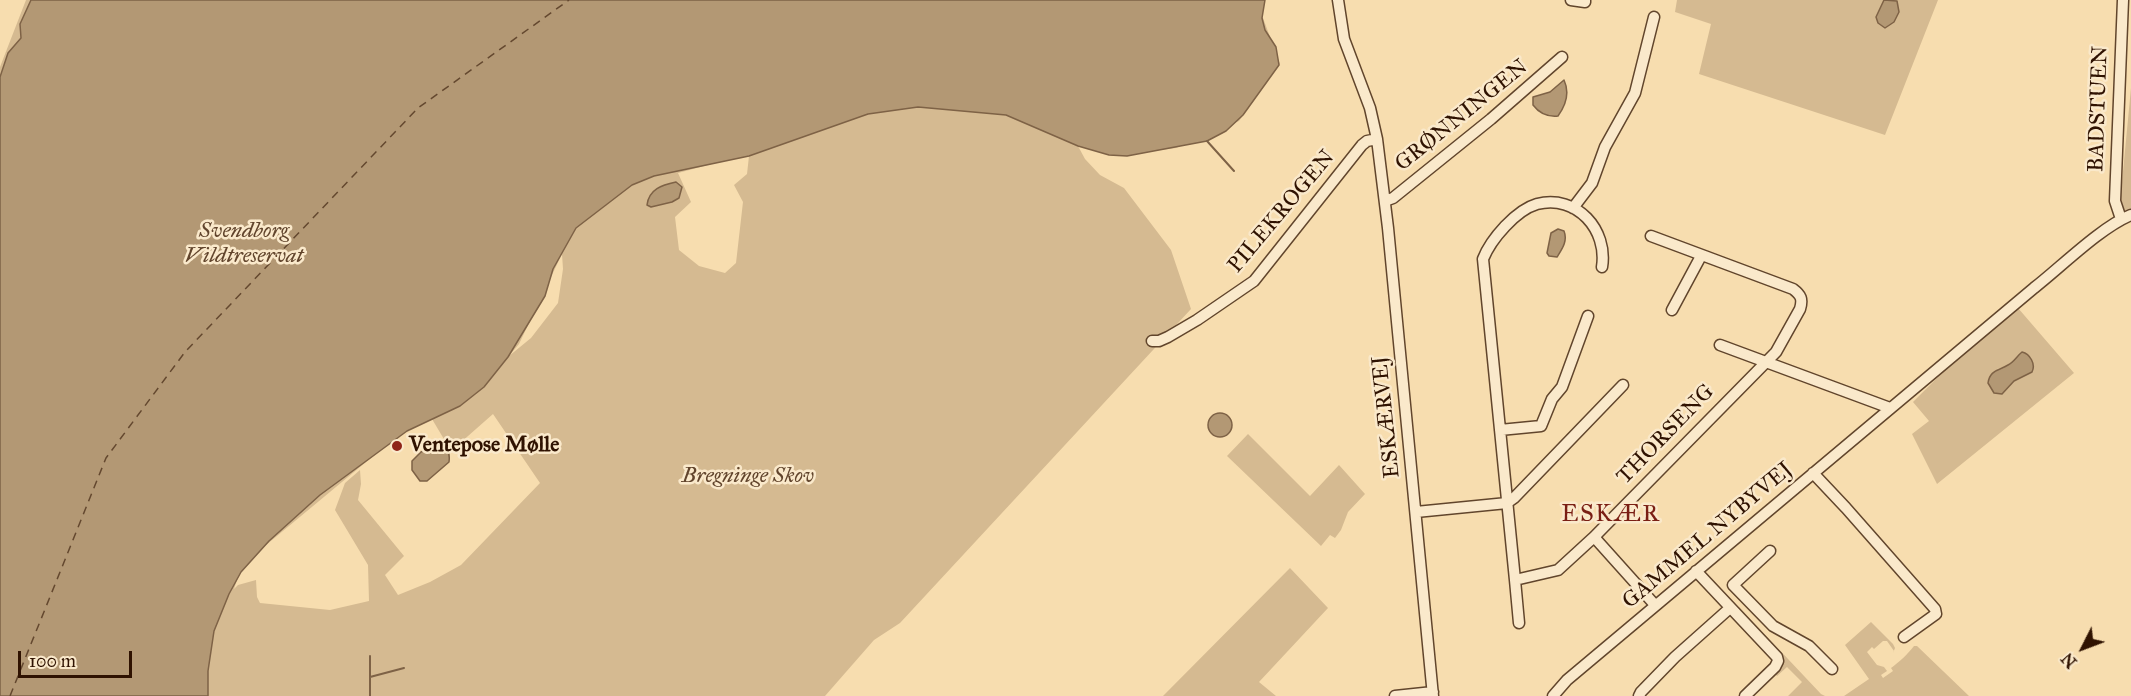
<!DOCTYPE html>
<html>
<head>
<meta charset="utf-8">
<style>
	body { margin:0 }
	#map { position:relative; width:2131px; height:696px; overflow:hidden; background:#f7ddaf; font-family:"IM FELL Great Primer",serif }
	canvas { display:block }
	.north { position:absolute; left:2053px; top:618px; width:60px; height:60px; -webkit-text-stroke:4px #fae9cb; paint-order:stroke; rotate:228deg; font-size:16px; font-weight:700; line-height:24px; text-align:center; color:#2f1201 }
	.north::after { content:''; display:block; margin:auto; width:21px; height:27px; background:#2f1201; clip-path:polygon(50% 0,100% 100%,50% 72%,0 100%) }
	.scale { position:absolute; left:18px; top:651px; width:114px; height:27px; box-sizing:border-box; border:3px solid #2f1201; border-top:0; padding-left:8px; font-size:18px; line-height:21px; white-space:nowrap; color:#2f1201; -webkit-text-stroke:4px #fae9cb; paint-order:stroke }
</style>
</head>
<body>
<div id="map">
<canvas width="2131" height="696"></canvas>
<div class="north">N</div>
<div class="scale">100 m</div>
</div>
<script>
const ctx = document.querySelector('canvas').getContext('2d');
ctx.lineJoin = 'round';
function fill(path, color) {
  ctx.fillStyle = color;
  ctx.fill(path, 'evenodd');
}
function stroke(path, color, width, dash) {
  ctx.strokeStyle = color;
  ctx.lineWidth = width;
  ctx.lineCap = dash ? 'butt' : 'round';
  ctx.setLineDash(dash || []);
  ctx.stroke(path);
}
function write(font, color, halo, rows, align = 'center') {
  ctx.font = font + ' "IM FELL Great Primer",serif';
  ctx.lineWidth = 5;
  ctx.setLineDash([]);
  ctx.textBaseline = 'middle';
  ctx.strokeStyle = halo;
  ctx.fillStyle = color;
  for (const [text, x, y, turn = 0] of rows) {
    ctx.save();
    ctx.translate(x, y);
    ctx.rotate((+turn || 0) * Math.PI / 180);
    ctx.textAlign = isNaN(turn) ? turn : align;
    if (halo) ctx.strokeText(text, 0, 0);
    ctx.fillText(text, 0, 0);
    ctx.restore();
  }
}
fill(new Path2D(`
	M 26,0 L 1263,0 L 1263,18 L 1280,64 L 1239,121 L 1176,148 L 1113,156 L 1007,112 L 990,113 L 1006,115 L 1078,146 L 1085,159 L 1100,175 L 1124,188 L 1171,250 L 1191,309 L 900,623 L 874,640 L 825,696 L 0,696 L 0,67 ZM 764,150 L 749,156 L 747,174 L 734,185 L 743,202 L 736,263 L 725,273 L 699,266 L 679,250 L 675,217 L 691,202 L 678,173 ZM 562,254 L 563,269 L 558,303 L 531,338 L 509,356 L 519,344 ZM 447,412 L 432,419 L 451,451 L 493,414 L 540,483 L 461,565 L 430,582 L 398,595 L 385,575 L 404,556 L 358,500 L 361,484 L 360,470 L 345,483 L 335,510 L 368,565 L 369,601 L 330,610 L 260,603 L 257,597 L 256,580 L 238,585 L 234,589 L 242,565 L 407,428 Z
	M 1677,0 L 1938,0 L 1885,135 L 1699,74 L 1711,24 L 1675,12 Z
	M 2131,88 L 2131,211 L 2126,213 L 2120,203 Z
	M 2018,308 L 2074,373 L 1937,484 L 1912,434 L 1929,421 L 1913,402 L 1941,374 ZM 2022,352 L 2031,359 L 2032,372 L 2014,381 L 2005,391 L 1997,369 L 2010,365 Z
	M 1248,434 L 1310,496 L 1339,465 L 1365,494 L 1348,512 L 1341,530 L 1335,538 L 1330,535 L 1321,546 L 1227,456 Z
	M 1290,568 L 1328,608 L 1259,682 L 1276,696 L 1163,696 Z
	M 1739,607 L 1821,694 L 1825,696 L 1788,696 L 1802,682 L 1787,667 L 1777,676 L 1774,673 L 1780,666 L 1738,609 Z
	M 1871,622 L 1893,644 L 1895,648 L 1893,653 L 1894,651 L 1887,641 L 1883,641 L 1874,649 L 1872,647 L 1867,652 L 1877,665 L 1884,667 L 1887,671 L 1881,675 L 1883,678 L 1893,671 L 1891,668 C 1898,663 1908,654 1914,646 L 1917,646 L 1969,696 L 1844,696 L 1869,679 L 1845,645 Z`), '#d5ba91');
const water = new Path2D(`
	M 31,0 L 1265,0 L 1262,18 L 1265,30 L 1276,47 L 1279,65 L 1243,115 L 1226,131 L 1207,141 L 1127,156 L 1109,155 L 1078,146 L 1006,115 L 918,107 L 868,114 L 749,156 L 654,176 L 632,185 L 576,228 L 553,269 L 545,296 L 508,357 L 484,387 L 460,406 L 407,431 L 320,495 L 269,541 L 241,572 L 229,594 L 214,631 L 208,671 L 208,696 L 0,696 L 0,77 L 8,53 L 21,38 L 20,24 Z
	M 1884,0 L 1897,1 L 1899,12 L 1894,22 L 1885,28 L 1878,23 L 1876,17 Z
	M 1564,80 C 1570,93 1566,105 1558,116 C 1548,117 1539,113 1533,105 L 1533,97 L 1550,92 Z
	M 676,182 L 682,187 L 679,198 L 672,202 L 651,207 L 647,205 C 649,189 662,185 676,182 Z
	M 1558,229 L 1564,231 C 1568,241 1562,249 1557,257 L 1549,256 L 1547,253 L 1551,233 Z
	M 2022,352 C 2030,354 2036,364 2032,372 L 2014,381 L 2002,394 L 1994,393 L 1988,383 C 1990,370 1998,371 2008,365 C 2014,362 2017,356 2022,352 Z
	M1208 425a12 12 0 1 1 24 0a12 12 0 1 1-24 0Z
	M 439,444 C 448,446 450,454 449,462 L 427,481 L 420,481 L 412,470 L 412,461 L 421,452 Z`);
fill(water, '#b39874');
stroke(water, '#7e6246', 1.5);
stroke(new Path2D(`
	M 1207,141 L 1234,171
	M 370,656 L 370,696
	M 370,677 L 404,668`), '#7e6246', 2);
stroke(new Path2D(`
	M 10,696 L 106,458 L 185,352 L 418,108 L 569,0`), '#64482f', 1.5, [8, 6]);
const minor = new Path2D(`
	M 1338,0 L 1344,39 L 1370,108 L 1377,139 L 1388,228 L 1433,696
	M 1571,0 L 1585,2 L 1585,0
	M 1385,201 L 1393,198 L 1491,119 L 1562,57
	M 1573,208 L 1592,183 L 1605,147 L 1635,93 L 1654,17
	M 2121,219 L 2115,201 L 2123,0
	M 1651,236 L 1793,289 C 1801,295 1803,299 1800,309 L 1776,352 L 1594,537 L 1655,605
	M 1672,310 L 1701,256
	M 1152,341 L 1159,341 L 1168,337 L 1197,320 L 1254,281 L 1362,145 L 1367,141 L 1377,139
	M 1720,345 L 1890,408
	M 1500,430 L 1541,426 L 1552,399 L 1562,387 L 1588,316
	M 1813,473 L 1846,508 L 1935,609 L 1936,614 L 1904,637
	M 1416,512 L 1507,503 L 1514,498 L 1623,385
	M 1770,551 L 1733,585 L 1773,626 L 1809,646 L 1832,669
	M 1696,571 L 1777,657 L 1778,661 L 1775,667 L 1745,696
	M 1515,580 L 1483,259 C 1491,239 1516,210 1537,204 C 1577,194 1608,230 1602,267
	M 1519,623 L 1515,580 L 1558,570 L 1594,537
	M 1395,696 L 1433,692
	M 1553,696 L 1567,680 L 2034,288 C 2061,267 2101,227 2131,215
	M 1639,696 L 1641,692 L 1675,657 L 1730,608`);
stroke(minor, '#61452c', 13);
stroke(minor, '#fae9cb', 10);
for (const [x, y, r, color] of [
	[397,446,6,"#8f2418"]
]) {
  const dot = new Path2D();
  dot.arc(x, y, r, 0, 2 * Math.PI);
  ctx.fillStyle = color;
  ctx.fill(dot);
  stroke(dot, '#fae9cb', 2);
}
write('22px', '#2f1201', '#fae9cb', [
	["BADSTUEN",2099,109,-88],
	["GRØNNINGEN",1462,116,-39],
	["PILEKROGEN",1282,212,-50],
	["ESKÆRVEJ",1387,417,-96],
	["THORSENG",1666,435,-46],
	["GAMMEL NYBYVEJ",1708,536,-40]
]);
write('italic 22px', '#61442c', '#fae9cb', [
	["Svendborg",244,232],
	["Vildtreservat",244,257],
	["Bregninge Skov",748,477]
]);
write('bold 22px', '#2f1201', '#fae9cb', [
	["Ventepose Mølle",409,446]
], 'left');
ctx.letterSpacing = '1.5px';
write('24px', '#7a1f14', '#fae9cb', [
	["ESKÆR",1611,515]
]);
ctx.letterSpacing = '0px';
</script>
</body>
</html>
